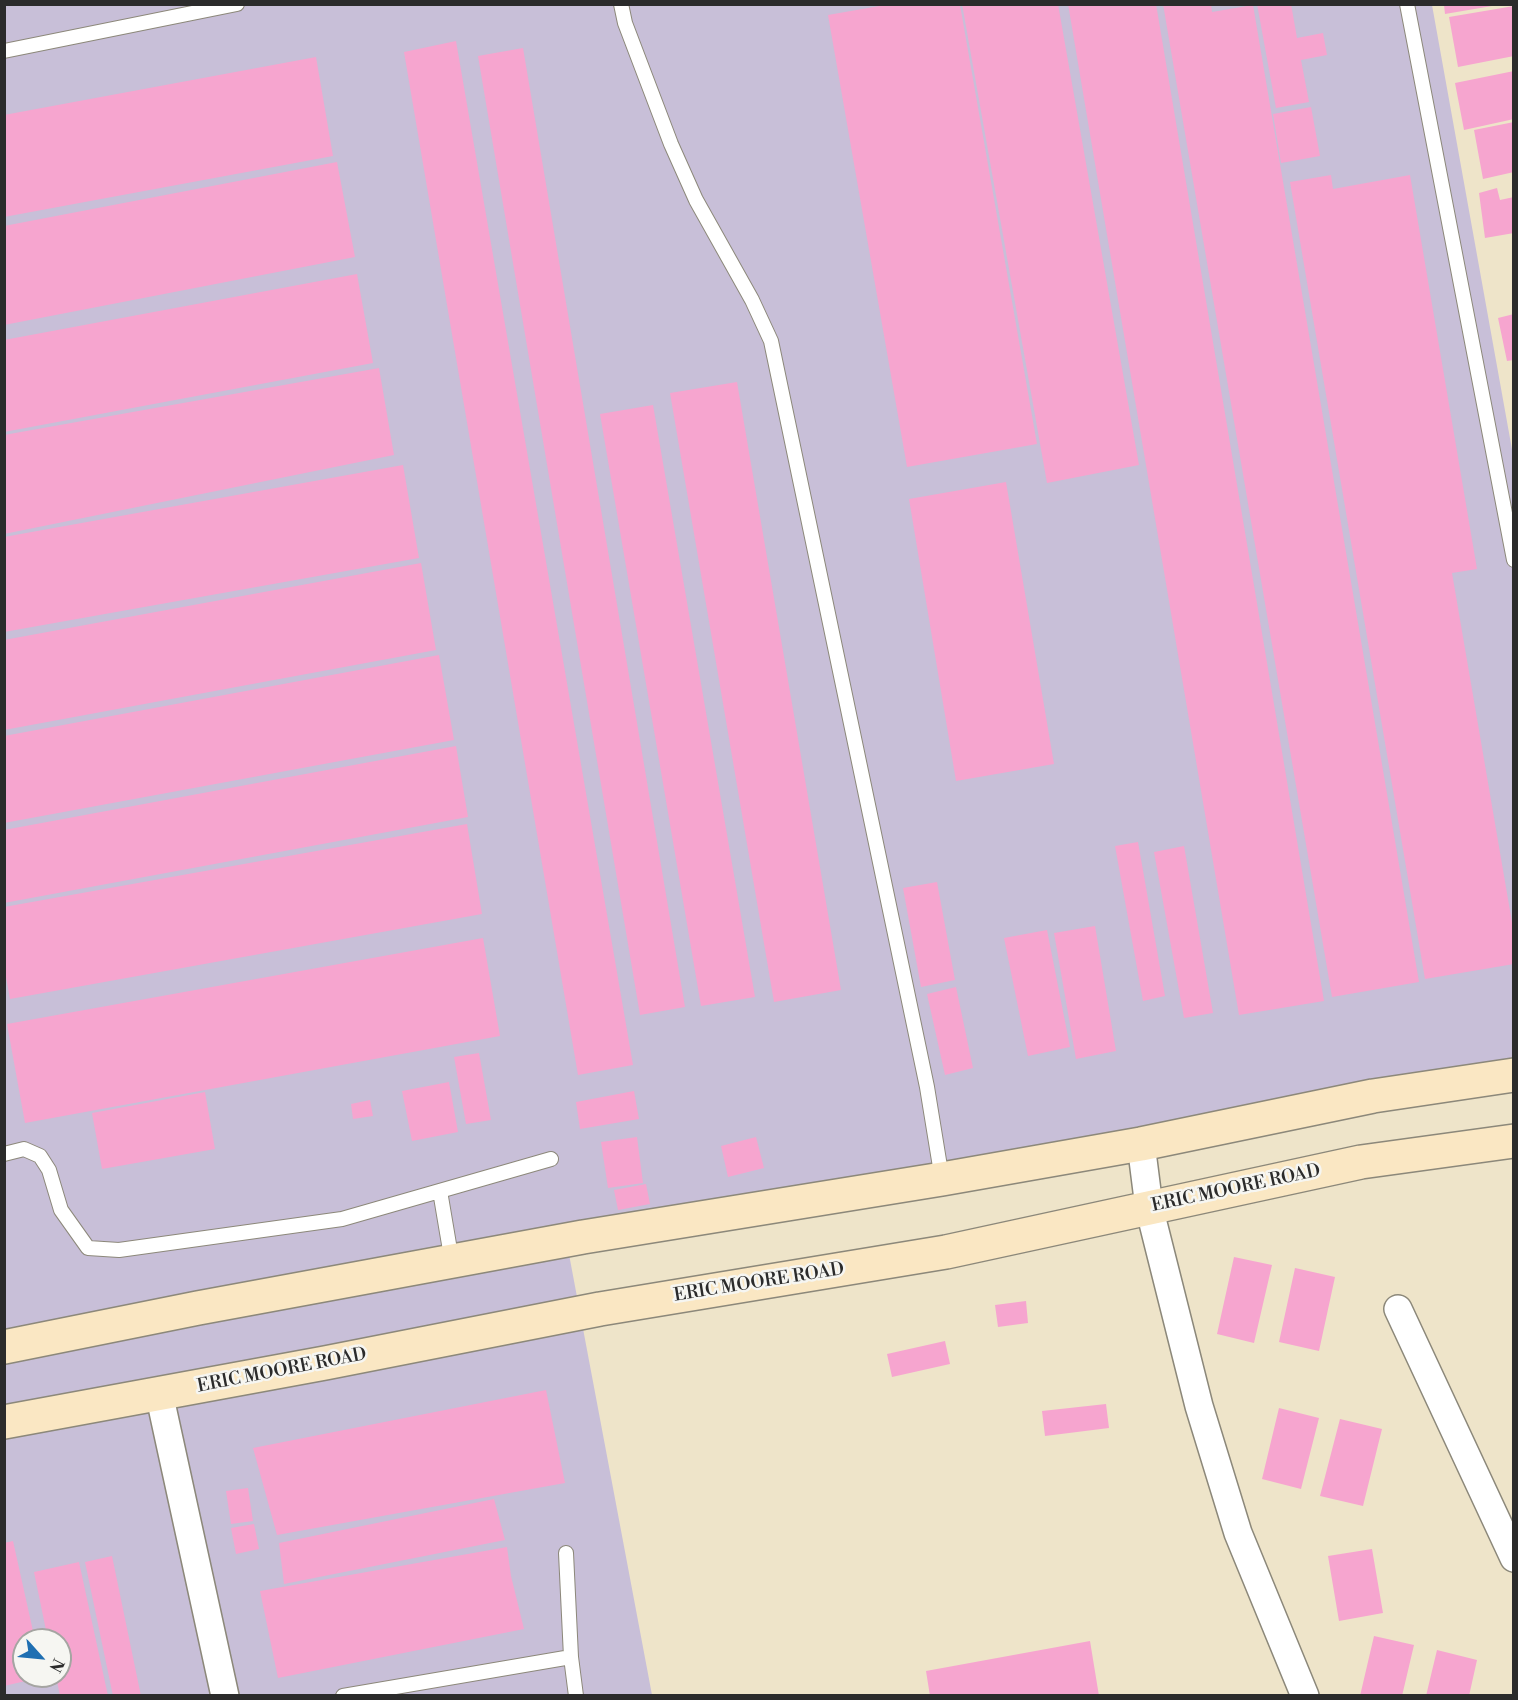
<!DOCTYPE html>
<html>
<head>
<meta charset="utf-8">
<style>
	body { margin:0 }
	#map { position:relative; width:1518px; height:1700px; overflow:hidden; background:#eee4c9; font-family:"Libre Bodoni",serif }
	canvas { display:block }
	.frame { position:absolute; inset:0; border:6px solid #2b2b2b; pointer-events:none }
	.north { position:absolute; left:12px; top:1628px; width:60px; height:60px; box-sizing:border-box; background:#f6f6f2; border:2px solid #a5a5a2; border-radius:50%; rotate:117deg; font-size:16px; font-weight:700; line-height:24px; text-align:center; color:#2b2b2b }
	.north::after { content:''; display:block; margin:auto; width:21px; height:27px; background:#1f6fb2; clip-path:polygon(50% 0,100% 100%,50% 72%,0 100%) }
</style>
</head>
<body>
<div id="map">
<canvas width="1518" height="1700"></canvas>
<div class="frame"></div>
<div class="north">N</div>
</div>
<script>
const ctx = document.querySelector('canvas').getContext('2d');
ctx.lineJoin = 'round';
function fill(path, color) {
  ctx.fillStyle = color;
  ctx.fill(path, 'evenodd');
}
function stroke(path, color, width, dash) {
  ctx.strokeStyle = color;
  ctx.lineWidth = width;
  ctx.lineCap = dash ? 'butt' : 'round';
  ctx.setLineDash(dash || []);
  ctx.stroke(path);
}
function write(font, color, halo, rows, align = 'center') {
  ctx.font = font + ' "Libre Bodoni",serif';
  ctx.lineWidth = 5;
  ctx.setLineDash([]);
  ctx.textBaseline = 'middle';
  ctx.strokeStyle = halo;
  ctx.fillStyle = color;
  for (const [text, x, y, turn = 0] of rows) {
    ctx.save();
    ctx.translate(x, y);
    ctx.rotate((+turn || 0) * Math.PI / 180);
    ctx.textAlign = isNaN(turn) ? turn : align;
    if (halo) ctx.strokeText(text, 0, 0);
    ctx.fillText(text, 0, 0);
    ctx.restore();
  }
}
fill(new Path2D(`
	M 5,5 L 1432,5 L 1513,455 L 1513,1074 L 568,1249 L 652,1695 L 5,1696 ZM 24,1640 L 60,1640 L 60,1676 L 24,1676 Z`), '#c8bfd8');
fill(new Path2D(`
	M 962,4 L 1058,4 L 1139,465 L 1047,483 Z
	M 1068,4 L 1156,4 L 1324,1001 L 1239,1015 Z
	M 1163,4 L 1211,4 L 1212,12 L 1253,5 L 1419,982 L 1332,997 Z
	M 1257,4 L 1291,4 L 1297,38 L 1323,33 L 1327,55 L 1301,60 L 1309,102 L 1276,108 Z
	M 885,5 L 960,5 L 1037,444 L 907,467 L 828,15 Z
	M 1444,5 L 1492,5 L 1492,6 L 1445,14 Z
	M 1514,6 L 1514,56 L 1458,67 L 1449,17 Z
	M 456,41 L 633,1065 L 578,1075 L 404,52 Z
	M 523,48 L 685,1007 L 640,1015 L 478,56 Z
	M 316,57 L 333,156 L 4,217 L 4,115 Z
	M 1514,71 L 1514,119 L 1464,130 L 1455,83 Z
	M 1311,107 L 1320,156 L 1281,163 L 1273,114 Z
	M 1514,122 L 1514,172 L 1483,179 L 1474,130 Z
	M 337,162 L 355,257 L 4,325 L 4,226 Z
	M 1331,175 L 1333,189 L 1410,175 L 1477,569 L 1452,573 L 1514,934 L 1514,964 L 1425,979 L 1290,182 Z
	M 1497,188 L 1500,200 L 1514,197 L 1514,233 L 1485,238 L 1479,193 Z
	M 357,274 L 373,363 L 4,432 L 4,340 Z
	M 1514,314 L 1514,360 L 1507,361 L 1498,318 Z
	M 379,368 L 394,455 L 4,534 L 4,435 Z
	M 737,382 L 841,990 L 774,1002 L 670,393 Z
	M 653,405 L 755,997 L 701,1006 L 600,414 Z
	M 403,465 L 419,558 L 4,632 L 4,537 Z
	M 1006,482 L 1054,764 L 956,781 L 909,499 Z
	M 421,563 L 436,650 L 4,730 L 4,640 Z
	M 439,655 L 454,740 L 4,823 L 4,736 Z
	M 456,746 L 468,817 L 4,903 L 4,830 Z
	M 467,824 L 482,914 L 10,999 L 4,966 L 4,907 Z
	M 1138,842 L 1165,996 L 1143,1001 L 1115,846 Z
	M 1184,846 L 1213,1013 L 1184,1018 L 1154,852 Z
	M 937,882 L 955,980 L 921,987 L 903,888 Z
	M 1095,926 L 1116,1051 L 1076,1059 L 1054,933 Z
	M 1047,930 L 1070,1047 L 1028,1056 L 1004,938 Z
	M 483,938 L 500,1036 L 25,1123 L 7,1024 Z
	M 956,987 L 973,1068 L 945,1075 L 927,994 Z
	M 479,1053 L 491,1120 L 466,1124 L 454,1057 Z
	M 449,1082 L 458,1132 L 412,1141 L 402,1091 Z
	M 634,1091 L 639,1119 L 580,1129 L 576,1102 Z
	M 205,1092 L 215,1149 L 102,1169 L 92,1113 Z
	M 370,1100 L 373,1116 L 353,1119 L 351,1104 Z
	M 637,1137 L 643,1183 L 608,1188 L 601,1142 Z
	M 756,1137 L 764,1168 L 728,1177 L 721,1146 Z
	M 646,1184 L 650,1204 L 618,1210 L 614,1190 Z
	M 1234,1257 L 1272,1265 L 1254,1343 L 1217,1334 Z
	M 1295,1268 L 1335,1277 L 1319,1351 L 1279,1342 Z
	M 1026,1301 L 1028,1323 L 998,1327 L 995,1305 Z
	M 945,1341 L 950,1364 L 892,1377 L 887,1354 Z
	M 546,1390 L 565,1483 L 277,1535 L 253,1448 Z
	M 1106,1404 L 1109,1428 L 1045,1436 L 1042,1411 Z
	M 1279,1408 L 1319,1418 L 1301,1489 L 1262,1479 Z
	M 1340,1419 L 1382,1429 L 1363,1506 L 1320,1496 Z
	M 248,1488 L 253,1521 L 231,1524 L 226,1491 Z
	M 494,1499 L 505,1540 L 284,1584 L 279,1543 Z
	M 254,1524 L 259,1549 L 236,1554 L 231,1528 Z
	M 13,1541 L 35,1640 L 24,1640 L 24,1676 L 43,1677 L 4,1686 L 4,1543 Z
	M 507,1547 L 511,1576 L 524,1629 L 278,1678 L 260,1591 Z
	M 1372,1549 L 1383,1613 L 1339,1621 L 1328,1556 Z
	M 112,1556 L 141,1696 L 113,1696 L 85,1562 Z
	M 79,1562 L 108,1696 L 60,1696 L 56,1676 L 60,1676 L 60,1640 L 48,1640 L 34,1572 Z
	M 1374,1636 L 1414,1645 L 1402,1696 L 1360,1696 Z
	M 1090,1641 L 1099,1696 L 930,1696 L 926,1671 Z
	M 1437,1650 L 1477,1660 L 1469,1696 L 1426,1696 Z`), '#f6a5cf');
const lane = new Path2D(`
	M 621,4 L 625,23 L 671,144 L 696,200 L 752,300 L 771,341 L 927,1087 L 942,1179
	M 1407,4 L 1514,560
	M 4,51 L 237,4
	M 4,1154 L 24,1149 L 40,1156 L 49,1170 L 61,1210 L 88,1248 L 119,1250 L 342,1219 L 551,1159
	M 440,1191 L 452,1262
	M 566,1553 L 571,1657
	M 343,1696 L 571,1657 L 576,1696`);
const street = new Path2D(`
	M 1141,1144 L 1149,1207 L 1199,1406 L 1238,1533 L 1305,1696
	M 1398,1309 L 1514,1558
	M 159,1393 L 225,1696`);
const secondary = new Path2D(`
	M 4,1347 L 198,1308 L 583,1237 L 942,1179 L 1141,1144 L 1373,1096 L 1514,1075
	M 4,1422 L 325,1363 L 600,1309 L 946,1252 L 1361,1162 L 1514,1141`);
stroke(lane, '#8c887a', 16);
stroke(street, '#8c887a', 30);
stroke(secondary, '#8c887a', 36);
stroke(lane, '#fff', 14);
stroke(street, '#fff', 27);
stroke(secondary, '#fae7c3', 33);
write('18px', '#2b2b2b', '#f6f6f2', [
	["ERIC MOORE ROAD",1236,1189,-12],
	["ERIC MOORE ROAD",759,1283,-9],
	["ERIC MOORE ROAD",282,1371,-11]
]);
</script>
</body>
</html>
